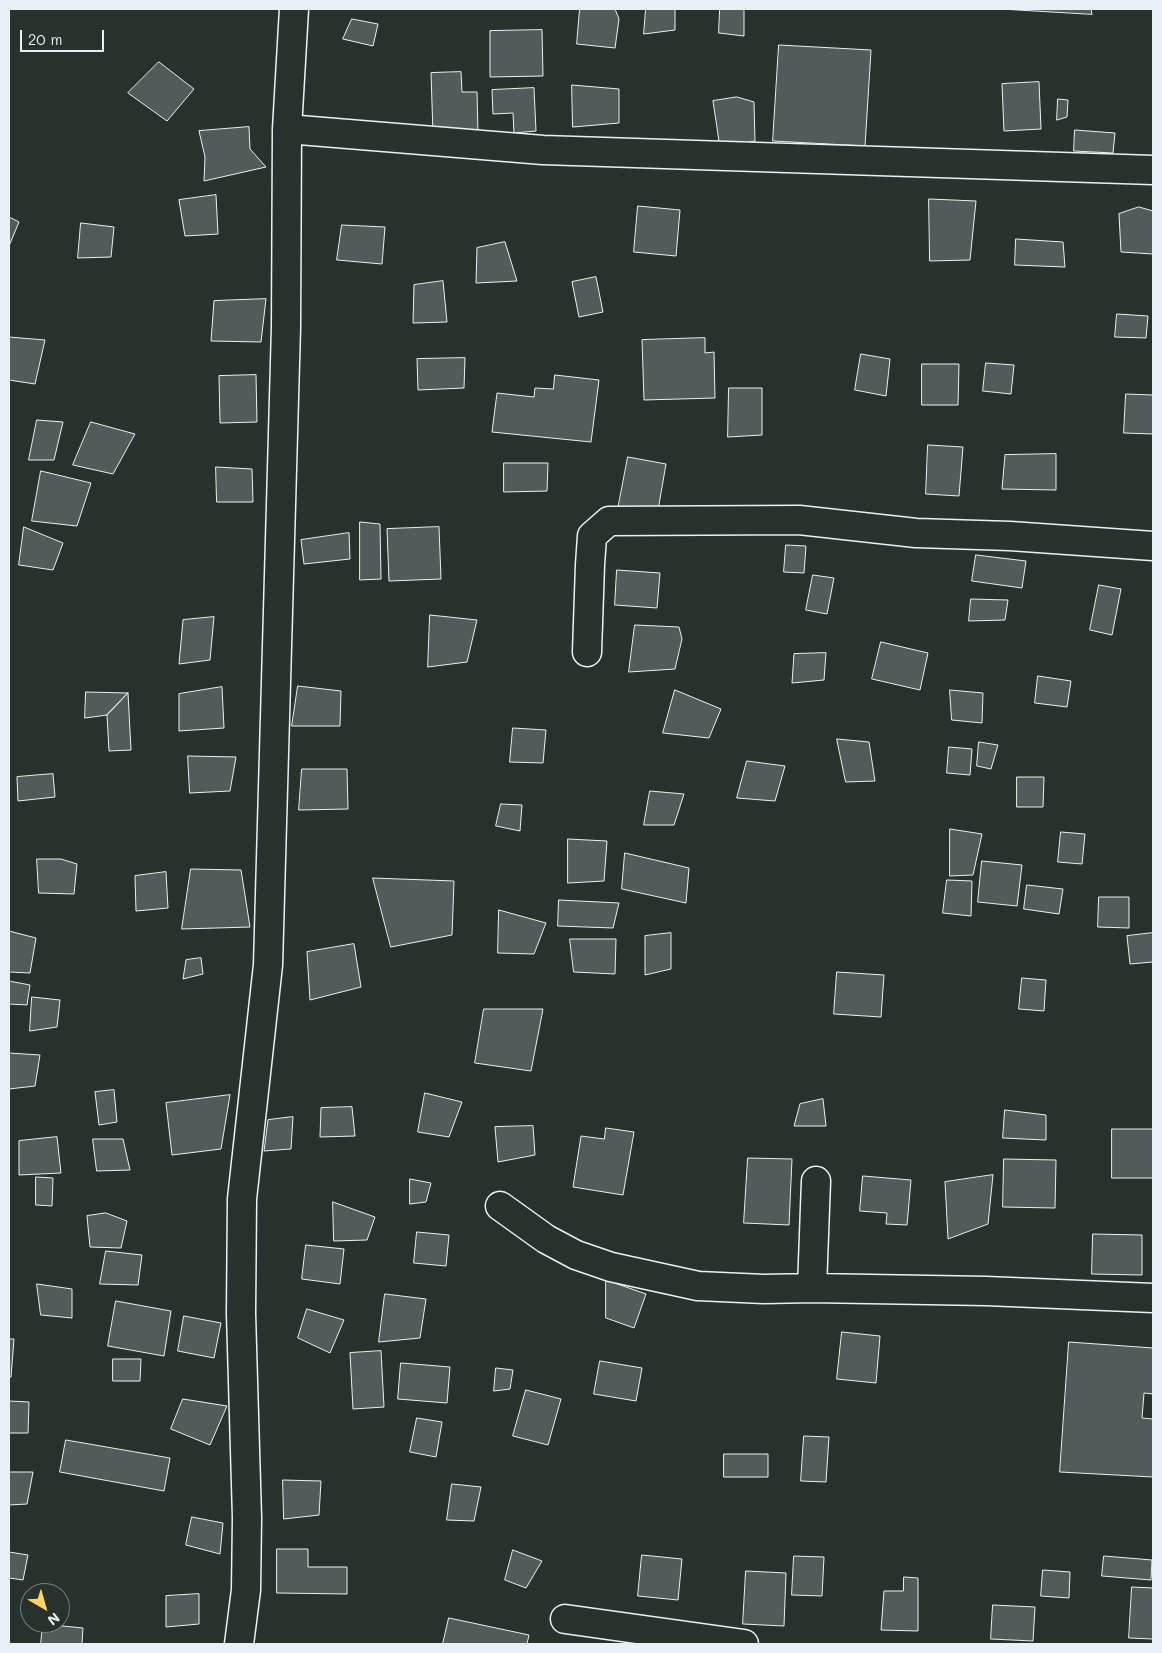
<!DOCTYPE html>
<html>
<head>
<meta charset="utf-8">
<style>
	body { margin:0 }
	#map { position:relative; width:1162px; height:1653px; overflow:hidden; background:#26332d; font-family:Mali,sans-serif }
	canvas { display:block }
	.frame { position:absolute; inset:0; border:10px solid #e8f1f8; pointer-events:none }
	.north { position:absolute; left:20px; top:1583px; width:50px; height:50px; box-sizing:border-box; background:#26332d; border:1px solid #747f7e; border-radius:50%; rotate:142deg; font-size:14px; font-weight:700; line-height:20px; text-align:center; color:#e8f1f8 }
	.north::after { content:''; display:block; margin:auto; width:18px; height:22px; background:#ffd166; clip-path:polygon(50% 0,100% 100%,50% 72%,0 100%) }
	.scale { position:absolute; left:20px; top:30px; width:84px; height:22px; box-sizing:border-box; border:2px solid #e8f1f8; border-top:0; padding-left:6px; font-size:15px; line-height:18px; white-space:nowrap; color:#e8f1f8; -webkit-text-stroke:4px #26332d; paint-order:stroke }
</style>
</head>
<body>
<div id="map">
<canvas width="1162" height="1653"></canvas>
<div class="frame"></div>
<div class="north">N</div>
<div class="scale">20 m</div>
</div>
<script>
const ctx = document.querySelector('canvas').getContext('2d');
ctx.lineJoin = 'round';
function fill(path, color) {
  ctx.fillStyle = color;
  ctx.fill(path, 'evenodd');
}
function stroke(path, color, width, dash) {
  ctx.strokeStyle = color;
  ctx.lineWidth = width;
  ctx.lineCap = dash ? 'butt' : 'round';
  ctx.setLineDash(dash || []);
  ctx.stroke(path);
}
const building = new Path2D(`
	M 580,9 L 615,9 L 619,19 L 615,48 L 577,44 Z
	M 646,9 L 675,9 L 675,30 L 644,34 Z
	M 720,9 L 744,9 L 744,36 L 719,33 Z
	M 1001,9 L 1091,9 L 1092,14 Z
	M 352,19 L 378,24 L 373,46 L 343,39 Z
	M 542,30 L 543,76 L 490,77 L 490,31 Z
	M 779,45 L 871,50 L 865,146 L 773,141 Z
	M 159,62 L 194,89 L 167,121 L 128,93 Z
	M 461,72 L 462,92 L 477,92 L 478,133 L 433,134 L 431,73 Z
	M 1039,82 L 1041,129 L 1004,131 L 1002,84 Z
	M 572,85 L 619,89 L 619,123 L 573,127 Z
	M 534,88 L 536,131 L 514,133 L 513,113 L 493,114 L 492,90 Z
	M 737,97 L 754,102 L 755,141 L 720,148 L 713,101 Z
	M 1058,99 L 1068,100 L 1067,117 L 1057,120 Z
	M 249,127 L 250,149 L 266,167 L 204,181 L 205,157 L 199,131 Z
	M 1075,130 L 1115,133 L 1113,153 L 1074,151 Z
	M 216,195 L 218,234 L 185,236 L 179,200 Z
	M 929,199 L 976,201 L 970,260 L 930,261 Z
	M 638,206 L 680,210 L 676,256 L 634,252 Z
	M 1139,207 L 1153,211 L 1153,254 L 1121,252 L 1119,214 Z
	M 9,217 L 19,222 L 9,246 Z
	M 81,223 L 114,227 L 111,257 L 78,258 Z
	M 342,225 L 385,227 L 382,264 L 337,260 Z
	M 1016,239 L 1063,242 L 1065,267 L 1015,265 Z
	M 505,242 L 517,281 L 476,283 L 477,248 Z
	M 596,277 L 603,312 L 579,317 L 572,282 Z
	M 443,281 L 447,322 L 413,323 L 414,285 Z
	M 266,299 L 261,342 L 211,341 L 214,301 Z
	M 1117,314 L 1148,316 L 1146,338 L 1115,337 Z
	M 9,337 L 45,340 L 35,384 L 9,380 Z
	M 705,338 L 705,353 L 714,352 L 715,398 L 644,400 L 642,340 Z
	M 861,354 L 890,359 L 886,396 L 855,390 Z
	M 465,358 L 464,388 L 418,390 L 417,359 Z
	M 986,363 L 1014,365 L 1011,394 L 983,391 Z
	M 922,364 L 959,364 L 958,405 L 922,405 Z
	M 256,375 L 257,422 L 220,423 L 219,376 Z
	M 555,375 L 599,380 L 591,442 L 492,432 L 497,393 L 534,397 L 535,388 L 553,389 Z
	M 729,388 L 762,388 L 762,435 L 728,437 Z
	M 1126,394 L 1153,395 L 1153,434 L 1124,433 Z
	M 37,420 L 63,422 L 54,460 L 29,460 Z
	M 91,422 L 135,434 L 113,474 L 73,465 Z
	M 928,445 L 963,447 L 959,496 L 926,494 Z
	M 1056,454 L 1056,490 L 1002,489 L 1005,455 Z
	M 628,457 L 666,464 L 657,516 L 618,509 Z
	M 504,463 L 548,463 L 547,491 L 504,492 Z
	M 216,467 L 252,469 L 253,502 L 217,502 Z
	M 41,471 L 91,483 L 77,526 L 32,521 Z
	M 360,522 L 380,524 L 381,579 L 360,580 Z
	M 24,527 L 63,543 L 53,570 L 19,565 Z
	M 439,527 L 441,579 L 389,581 L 387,529 Z
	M 349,533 L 350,559 L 304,564 L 301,540 Z
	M 786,545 L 806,546 L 804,573 L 784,572 Z
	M 976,555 L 1026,561 L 1022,588 L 972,581 Z
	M 617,570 L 660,573 L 657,608 L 615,605 Z
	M 813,575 L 834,578 L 827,614 L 806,610 Z
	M 1099,585 L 1121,589 L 1112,635 L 1090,630 Z
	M 971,599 L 1008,600 L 1005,620 L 969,621 Z
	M 430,615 L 477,620 L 467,662 L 428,667 Z
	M 214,617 L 210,660 L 179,664 L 183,620 Z
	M 635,625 L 679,627 L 682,639 L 675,669 L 629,672 Z
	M 881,642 L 928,653 L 920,690 L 872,679 Z
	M 826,653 L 824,680 L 792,683 L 794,654 Z
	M 1038,676 L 1071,681 L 1067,707 L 1035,703 Z
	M 298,686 L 341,691 L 340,726 L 292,726 Z
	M 222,687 L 224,728 L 179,731 L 179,694 Z
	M 675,690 L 721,709 L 709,738 L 663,733 Z
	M 950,690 L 983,693 L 982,723 L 952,720 Z
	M 86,692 L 128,693 L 107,715 L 85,718 Z
	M 128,693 L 131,750 L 109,751 L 107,715 Z
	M 513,728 L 546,730 L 543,763 L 510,762 Z
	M 837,739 L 869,742 L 875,781 L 846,782 Z
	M 979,742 L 998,745 L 991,769 L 977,766 Z
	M 949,747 L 972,749 L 970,775 L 947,773 Z
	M 188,756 L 236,757 L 230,791 L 190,793 Z
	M 747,761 L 785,766 L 775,801 L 737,798 Z
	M 302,769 L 347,769 L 348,809 L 299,810 Z
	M 53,774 L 55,797 L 18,801 L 17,777 Z
	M 1017,777 L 1044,777 L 1043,807 L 1017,807 Z
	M 650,791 L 684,794 L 674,825 L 644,825 Z
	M 501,804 L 522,805 L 520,831 L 496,826 Z
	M 950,829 L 982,834 L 973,875 L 950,876 Z
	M 1061,832 L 1085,834 L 1082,864 L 1058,862 Z
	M 568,839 L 607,841 L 604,881 L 568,883 Z
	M 625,853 L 689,868 L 686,903 L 622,889 Z
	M 37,859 L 61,859 L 77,864 L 74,894 L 39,893 Z
	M 982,861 L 1022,865 L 1017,906 L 978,902 Z
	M 191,869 L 241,870 L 250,927 L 182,929 Z
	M 166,872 L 168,908 L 136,911 L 135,876 Z
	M 373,878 L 454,881 L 452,935 L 391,947 Z
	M 947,880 L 972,881 L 971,916 L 943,913 Z
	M 1027,885 L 1063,889 L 1059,914 L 1024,909 Z
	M 1099,897 L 1129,897 L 1129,928 L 1098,927 Z
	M 559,900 L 619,903 L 613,928 L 558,926 Z
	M 499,910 L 546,923 L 534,954 L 498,953 Z
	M 9,931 L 36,938 L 30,973 L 9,972 Z
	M 671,933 L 671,969 L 645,975 L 645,936 Z
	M 1153,933 L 1153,962 L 1130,964 L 1127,936 Z
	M 570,939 L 616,939 L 615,974 L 574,972 Z
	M 354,944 L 361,987 L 310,1000 L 307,952 Z
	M 201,958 L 203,974 L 183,979 L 186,960 Z
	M 837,972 L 884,975 L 881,1017 L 834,1014 Z
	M 1022,978 L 1046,980 L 1044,1011 L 1019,1009 Z
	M 9,981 L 30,985 L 27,1005 L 9,1004 Z
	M 32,997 L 60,1000 L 57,1027 L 30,1031 Z
	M 484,1009 L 543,1009 L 531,1071 L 475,1063 Z
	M 9,1053 L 40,1055 L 35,1086 L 9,1089 Z
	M 114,1090 L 117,1122 L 99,1125 L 95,1092 Z
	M 425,1093 L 462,1102 L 449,1137 L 418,1132 Z
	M 230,1095 L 221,1149 L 172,1155 L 166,1103 Z
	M 823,1099 L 826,1126 L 794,1126 L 800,1104 Z
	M 352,1107 L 355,1136 L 320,1137 L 321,1108 Z
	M 1005,1110 L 1046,1115 L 1046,1140 L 1003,1138 Z
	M 293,1117 L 291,1149 L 264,1151 L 268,1120 Z
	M 533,1126 L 535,1155 L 498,1162 L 495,1127 Z
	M 606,1128 L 634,1132 L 623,1195 L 573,1187 L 581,1136 L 604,1139 Z
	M 1112,1129 L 1153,1129 L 1153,1178 L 1112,1178 Z
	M 57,1137 L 61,1173 L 19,1175 L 19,1141 Z
	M 93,1139 L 123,1139 L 130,1170 L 97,1171 Z
	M 748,1158 L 792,1159 L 789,1225 L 744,1223 Z
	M 1004,1159 L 1056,1160 L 1055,1208 L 1003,1207 Z
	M 993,1175 L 988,1224 L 948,1239 L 945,1182 Z
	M 863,1176 L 911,1180 L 907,1225 L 886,1224 L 887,1213 L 860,1211 Z
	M 36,1177 L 53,1178 L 52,1206 L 36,1205 Z
	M 410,1179 L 431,1183 L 426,1202 L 410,1204 Z
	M 333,1202 L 375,1217 L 367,1240 L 334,1241 Z
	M 106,1213 L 127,1221 L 121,1248 L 90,1247 L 87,1216 Z
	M 417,1232 L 449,1235 L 446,1266 L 414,1263 Z
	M 1093,1234 L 1142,1235 L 1142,1275 L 1092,1274 Z
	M 306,1245 L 344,1249 L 340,1284 L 302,1279 Z
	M 106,1251 L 142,1255 L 138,1285 L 100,1284 Z
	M 606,1280 L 646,1294 L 634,1328 L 606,1318 Z
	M 37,1284 L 72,1289 L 72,1318 L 41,1315 Z
	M 385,1294 L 426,1299 L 420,1338 L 379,1342 Z
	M 116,1301 L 171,1311 L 164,1356 L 108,1346 Z
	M 307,1309 L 344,1320 L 330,1353 L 298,1338 Z
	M 184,1316 L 221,1323 L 214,1358 L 178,1351 Z
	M 842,1332 L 880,1336 L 876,1383 L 837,1379 Z
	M 9,1339 L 14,1339 L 11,1377 L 9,1377 Z
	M 1069,1342 L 1153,1348 L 1153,1394 L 1144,1393 L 1142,1418 L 1153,1419 L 1153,1477 L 1060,1472 Z
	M 381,1351 L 384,1407 L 353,1409 L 350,1353 Z
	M 113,1359 L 141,1359 L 140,1381 L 113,1381 Z
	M 600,1361 L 642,1368 L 636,1401 L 594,1394 Z
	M 401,1363 L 450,1367 L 447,1403 L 398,1399 Z
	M 496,1368 L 513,1370 L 510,1389 L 494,1391 Z
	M 526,1390 L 561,1399 L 548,1445 L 513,1436 Z
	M 183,1399 L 227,1406 L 210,1445 L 171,1429 Z
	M 9,1401 L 29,1402 L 28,1433 L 9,1433 Z
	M 417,1418 L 442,1422 L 436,1457 L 410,1452 Z
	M 804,1436 L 829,1437 L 826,1482 L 801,1481 Z
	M 66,1440 L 170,1458 L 164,1491 L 60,1472 Z
	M 724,1454 L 768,1454 L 768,1477 L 724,1477 Z
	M 9,1472 L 33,1472 L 27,1504 L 9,1505 Z
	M 283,1480 L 321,1481 L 319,1515 L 284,1519 Z
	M 452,1484 L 481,1487 L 474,1521 L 447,1520 Z
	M 192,1517 L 223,1523 L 220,1554 L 186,1545 Z
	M 277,1549 L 308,1549 L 308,1567 L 347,1567 L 347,1594 L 277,1593 Z
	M 513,1550 L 542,1561 L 526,1588 L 505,1580 Z
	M 9,1552 L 28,1555 L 23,1580 L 9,1578 Z
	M 642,1555 L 682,1559 L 678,1600 L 638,1596 Z
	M 794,1556 L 824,1557 L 822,1596 L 792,1595 Z
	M 1104,1556 L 1152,1560 L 1151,1580 L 1102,1576 Z
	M 1043,1570 L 1070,1572 L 1069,1598 L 1041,1596 Z
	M 746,1571 L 786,1573 L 784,1626 L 743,1624 Z
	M 904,1577 L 918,1578 L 918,1631 L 881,1630 L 884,1591 L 903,1591 Z
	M 1132,1587 L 1153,1588 L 1153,1639 L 1129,1638 Z
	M 199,1594 L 199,1624 L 166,1627 L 166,1596 Z
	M 993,1605 L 1035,1607 L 1033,1641 L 991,1639 Z
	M 449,1618 L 529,1635 L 527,1644 L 443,1644 Z
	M 43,1624 L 83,1628 L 82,1644 L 41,1644 Z`);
fill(building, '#505c59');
stroke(building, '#e8f1f8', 1);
const street = new Path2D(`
	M 287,129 L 543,150 L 1153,170
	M 587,652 L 590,565 L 592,536 L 609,521 L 799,520 L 916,533 L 1010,536 L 1153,546
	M 816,1181 L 812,1288 L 986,1291 L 1153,1298
	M 500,1206 L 546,1239 L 576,1255 L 611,1267 L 698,1286 L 764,1289 L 812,1288
	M 565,1619 L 744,1644
	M 239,1644 L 246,1590 L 247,1518 L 241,1313 L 242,1199 L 268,965 L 286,327 L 287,129 L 294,9`);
stroke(street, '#e8f1f8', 31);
stroke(street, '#26332d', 28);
</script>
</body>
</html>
